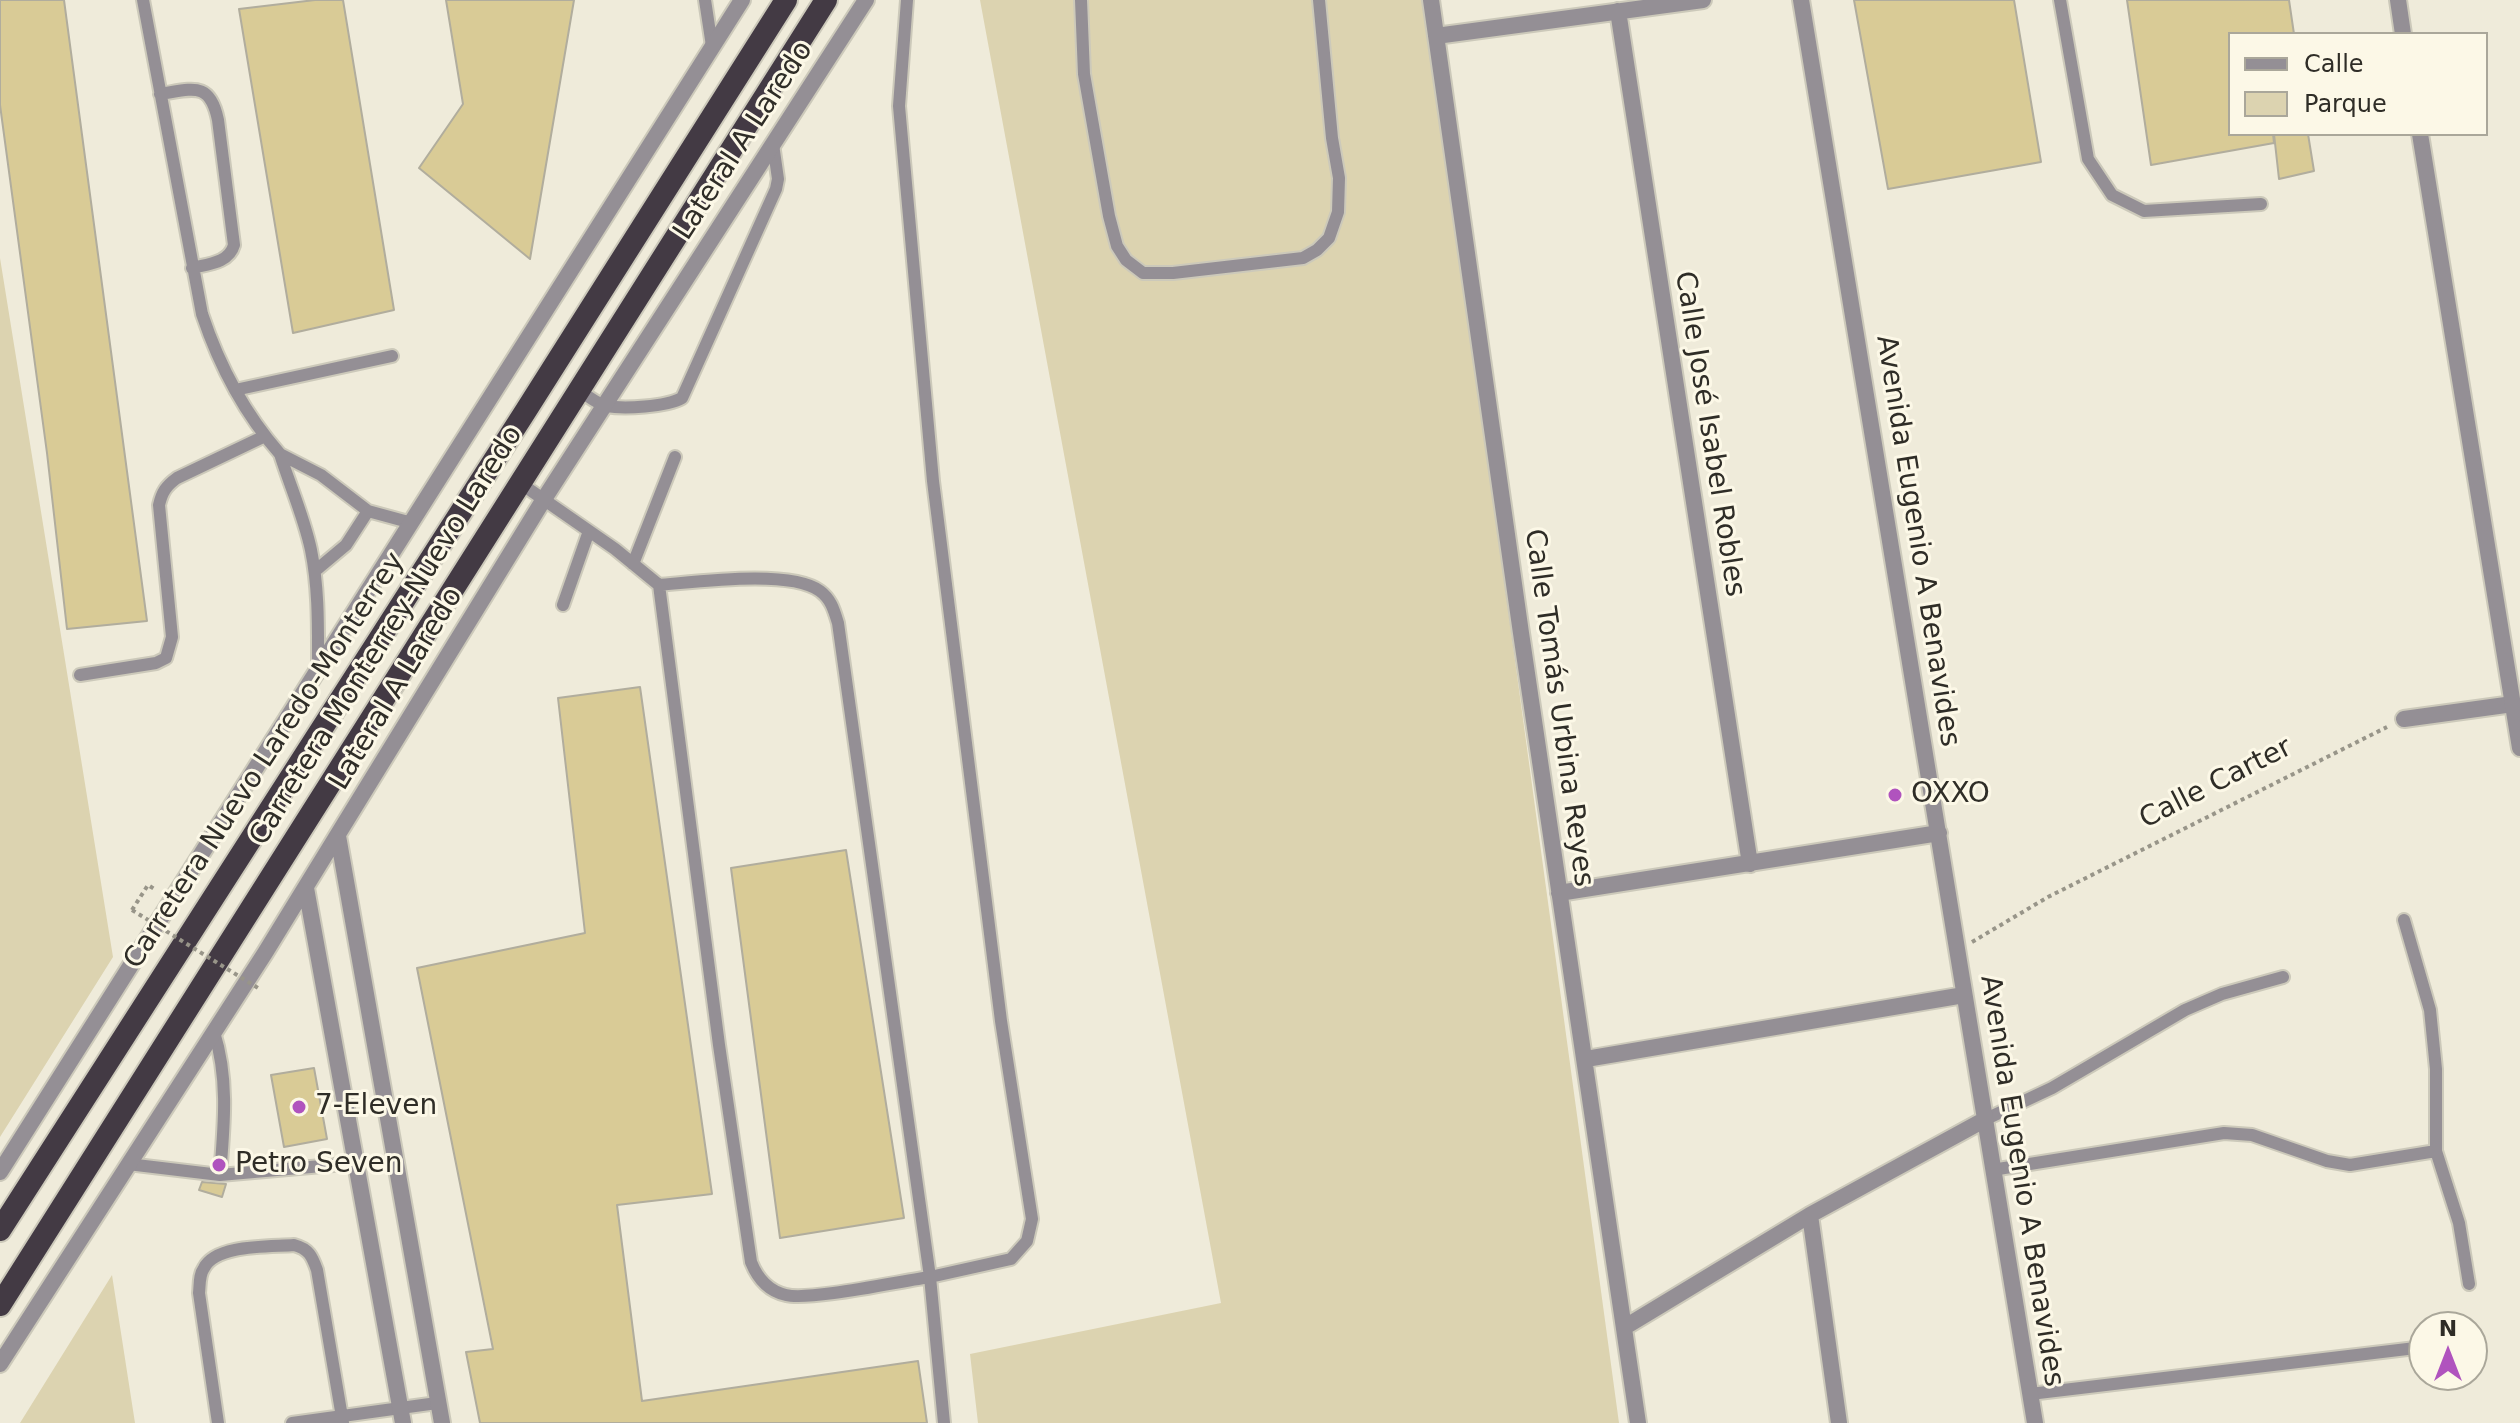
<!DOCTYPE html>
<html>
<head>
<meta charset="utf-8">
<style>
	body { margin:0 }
	#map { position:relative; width:2520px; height:1423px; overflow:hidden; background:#efebda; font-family:"DejaVu Sans",sans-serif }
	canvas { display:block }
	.legend { position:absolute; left:2228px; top:32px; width:260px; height:104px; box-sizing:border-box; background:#fcf8e7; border:2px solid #aaa79a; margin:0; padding:10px 14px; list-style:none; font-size:24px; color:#2f2d27 }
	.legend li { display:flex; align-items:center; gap:16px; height:40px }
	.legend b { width:40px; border:2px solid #aaa79a }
	.north { position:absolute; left:2408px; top:1311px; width:80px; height:80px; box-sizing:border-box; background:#fcf8e7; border:2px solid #aaa79a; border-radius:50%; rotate:0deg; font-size:22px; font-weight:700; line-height:32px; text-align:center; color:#2f2d27 }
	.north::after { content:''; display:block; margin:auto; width:28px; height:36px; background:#b053be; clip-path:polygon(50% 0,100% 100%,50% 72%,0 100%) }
</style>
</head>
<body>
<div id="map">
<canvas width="2520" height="1423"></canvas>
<ul class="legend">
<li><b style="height:10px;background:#948f95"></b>Calle</li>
<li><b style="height:22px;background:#dcd3b0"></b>Parque</li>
</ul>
<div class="north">N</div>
</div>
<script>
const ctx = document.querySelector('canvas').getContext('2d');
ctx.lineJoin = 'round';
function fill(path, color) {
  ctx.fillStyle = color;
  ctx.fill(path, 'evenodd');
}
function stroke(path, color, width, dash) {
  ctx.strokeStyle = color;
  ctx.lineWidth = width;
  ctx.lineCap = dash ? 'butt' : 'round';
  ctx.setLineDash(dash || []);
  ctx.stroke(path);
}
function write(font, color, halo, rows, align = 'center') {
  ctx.font = font + ' "DejaVu Sans",sans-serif';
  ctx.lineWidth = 6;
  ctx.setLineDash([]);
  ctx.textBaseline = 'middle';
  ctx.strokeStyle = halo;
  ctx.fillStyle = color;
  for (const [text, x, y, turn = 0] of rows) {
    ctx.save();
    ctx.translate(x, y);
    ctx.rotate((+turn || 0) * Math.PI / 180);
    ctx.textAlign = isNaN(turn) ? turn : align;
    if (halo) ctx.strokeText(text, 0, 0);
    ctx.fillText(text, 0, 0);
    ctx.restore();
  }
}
fill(new Path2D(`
	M 980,0 L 1425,0 L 1619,1423 L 978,1423 L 970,1354 L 1221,1303 Z
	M 0,258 L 113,957 L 0,1137 Z
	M 112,1275 L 135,1423 L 20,1423 Z`), '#dcd3b0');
const building = new Path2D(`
	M 0,0 L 64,0 L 147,621 L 67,629 L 47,453 L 0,105 Z
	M 315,0 L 343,0 L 394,310 L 293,333 L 239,9 Z
	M 446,0 L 574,0 L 530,259 L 419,168 L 463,104 Z
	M 1854,0 L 2014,0 L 2041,162 L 1888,189 Z
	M 2127,0 L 2289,0 L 2294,34 L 2230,34 L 2230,134 L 2273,134 L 2274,143 L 2151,165 Z
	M 2274,134 L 2308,134 L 2314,171 L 2279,179 Z
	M 640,687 L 712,1194 L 617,1205 L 642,1401 L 918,1361 L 927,1423 L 480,1423 L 466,1352 L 493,1349 L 417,968 L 585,933 L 558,698 Z
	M 846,850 L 904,1218 L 780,1238 L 731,868 Z
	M 314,1068 L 327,1139 L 284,1147 L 271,1075 Z
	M 202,1182 L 226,1184 L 222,1197 L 199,1190 Z`);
fill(building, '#d9cb96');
stroke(building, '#b1ad9d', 2);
const service = new Path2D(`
	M 143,0 L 202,314 C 219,365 244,413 280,454
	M 705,0 L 712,46
	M 907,0 L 899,106 L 933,481 L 1001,1021 L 1032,1219 L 1027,1241 L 1011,1259 L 930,1277 L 944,1423
	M 1081,0 L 1084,74 L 1109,216 L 1117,246 L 1126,260 L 1143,273 L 1173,273 L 1303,258 L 1317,250 L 1329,238 L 1338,212 L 1339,178 L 1332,138 L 1319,0
	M 2060,0 L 2088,159 L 2112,195 L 2144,211 L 2261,204
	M 160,94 C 193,89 210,81 218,120 L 234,245 C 229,263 208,264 192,268
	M 235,390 L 392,356
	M 578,390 C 587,395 597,404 606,406 C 624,409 666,407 682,398 L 776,189 L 778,179 L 773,144
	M 520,483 L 615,549 L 659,585 C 696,582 791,569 820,591 C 831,599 834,610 838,623 L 930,1277 C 901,1281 809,1301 786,1295 C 768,1291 757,1277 751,1262 L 719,1045 L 659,585
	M 633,564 L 675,457
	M 315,571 L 346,545 L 368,511
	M 563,605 L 589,531
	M 318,669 C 318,629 319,589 311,550 C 304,517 290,486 280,454 L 321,475 L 368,511 L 412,523
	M 80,675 L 156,663 L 166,658 L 172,637 L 159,505 C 162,492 166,486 177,478 L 265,436
	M 2404,920 L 2430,1010 L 2436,1069 L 2436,1151
	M 1984,1120 L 2052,1088 L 2185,1010 L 2222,994 L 2283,977
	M 128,1164 L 220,1175 C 224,1126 229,1079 214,1032
	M 1992,1170 L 2224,1133 L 2252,1135 L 2327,1161 L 2350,1165 L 2436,1151 L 2459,1223 L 2469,1284
	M 220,1175 L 356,1163
	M 2030,1394 L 2424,1347
	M 218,1423 L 199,1293 C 200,1284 199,1275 204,1268 C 216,1244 270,1247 294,1245 C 309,1249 312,1256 317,1270 L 343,1423
	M 292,1423 L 437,1403`);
const minor = new Path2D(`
	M 1431,0 L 1521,633 L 1638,1423
	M 1801,0 L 2035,1423
	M 1618,11 L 1750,864
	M 1436,36 L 1703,0
	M 2404,719 L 2513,704
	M 1559,893 L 1939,833
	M 1586,1059 L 1964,995
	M 1810,1215 L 1839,1423
	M 1625,1327 L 1810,1215 L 1984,1120`);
const tertiary = new Path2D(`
	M 2398,0 L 2403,34
	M 2420,134 L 2520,748
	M 338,836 L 442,1423
	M 306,888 L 403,1423
	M 0,1172 L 742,0
	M 0,1364 L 265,953 L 544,499 L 866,0`);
const trunk = new Path2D(`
	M 0,1230 L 525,412 L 786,0
	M 0,1305 L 826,0`);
stroke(service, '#ccc9ba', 16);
stroke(minor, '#ccc9ba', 20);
stroke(tertiary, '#ccc9ba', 20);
stroke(trunk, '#ccc9ba', 26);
stroke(new Path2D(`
	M 132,910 L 148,885 L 156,890
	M 1972,942 L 2048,897 L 2387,727`), '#989589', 4, [4, 4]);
stroke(service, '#948f95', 12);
stroke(minor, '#948f95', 16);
stroke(tertiary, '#948f95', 16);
stroke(trunk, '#433a44', 22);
stroke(new Path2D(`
	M 132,910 L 258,988`), '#989589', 4, [4, 4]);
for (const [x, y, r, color] of [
	[1895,795,8,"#b053be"],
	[299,1107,8,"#b053be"],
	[219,1165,8,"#b053be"]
]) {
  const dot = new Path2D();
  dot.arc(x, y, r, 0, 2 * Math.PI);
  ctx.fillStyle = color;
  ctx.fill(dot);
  stroke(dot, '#fcf8e7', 3);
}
write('28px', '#2f2d27', '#fcf8e7', [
	["Lateral A Laredo",744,141,-57],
	["Calle José Isabel Robles",1709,434,81],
	["Avenida Eugenio A Benavides",1917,541,81],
	["Carretera Monterrey-Nuevo Laredo",387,636,-58],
	["Lateral A Laredo",397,689,-59],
	["Calle Tomás Urbina Reyes",1558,708,82],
	["Carretera Nuevo Laredo-Monterrey",265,761,-57],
	["Calle Carter",2216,784,-27],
	["Avenida Eugenio A Benavides",2021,1181,81]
]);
write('28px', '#2f2d27', '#fcf8e7', [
	["OXXO",1911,795],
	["7-Eleven",315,1107],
	["Petro Seven",235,1165]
], 'left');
</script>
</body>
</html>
